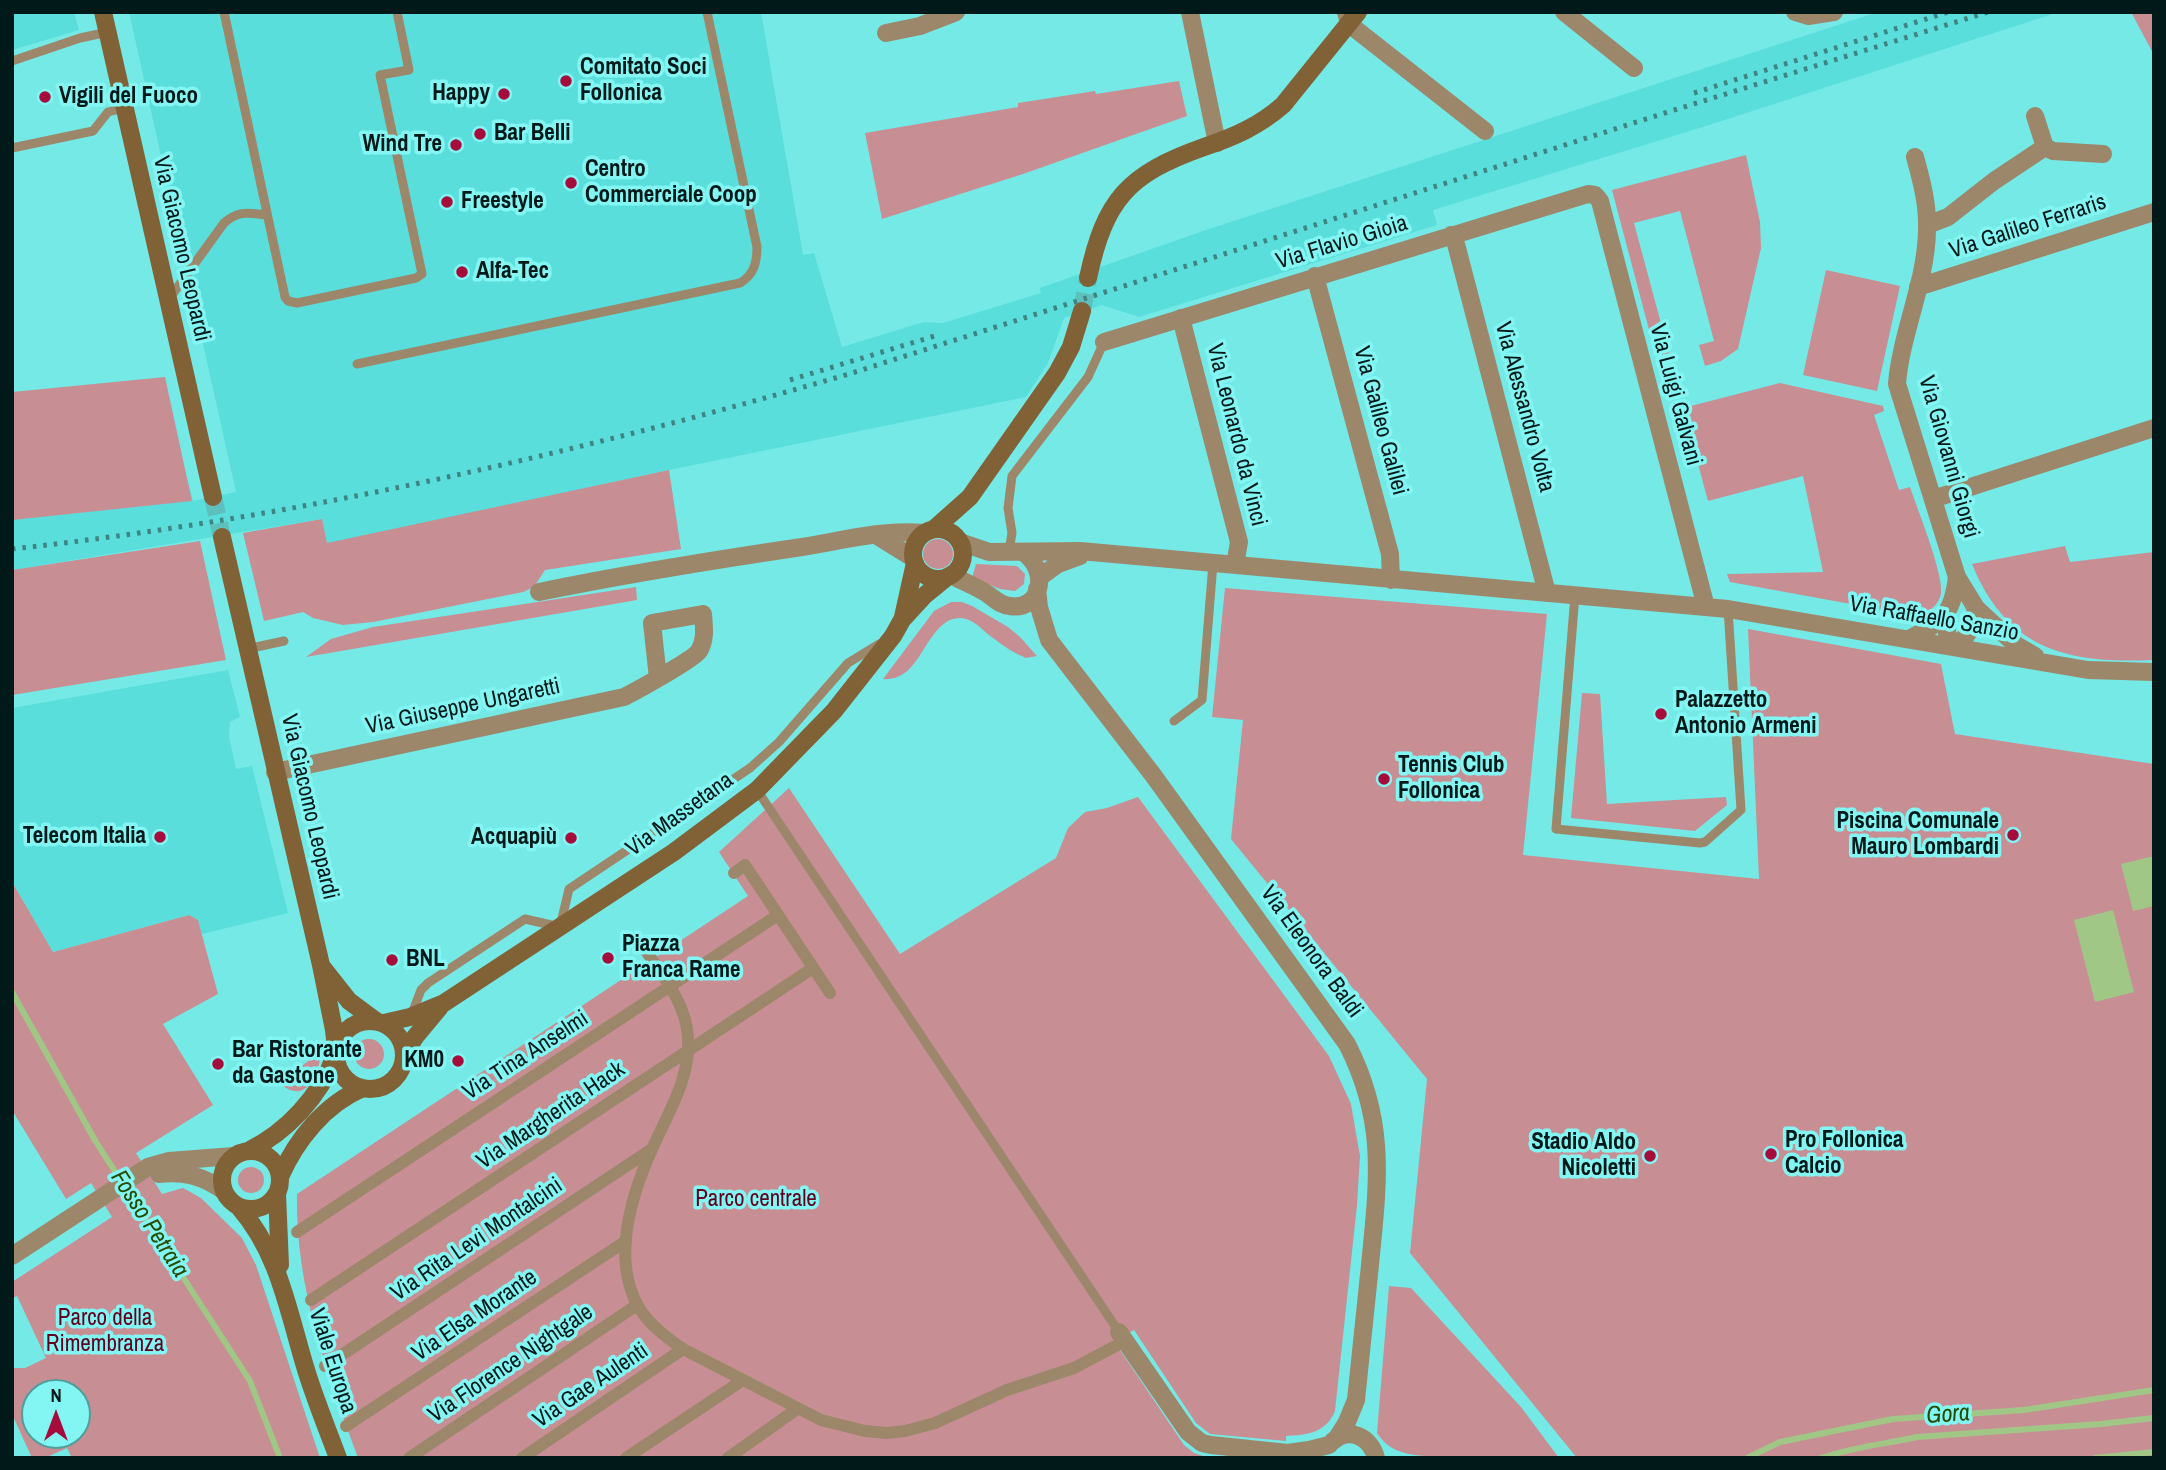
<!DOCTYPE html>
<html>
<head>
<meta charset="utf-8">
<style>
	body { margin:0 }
	#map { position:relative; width:2166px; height:1470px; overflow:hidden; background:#75e9e6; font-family:"Archivo Narrow",sans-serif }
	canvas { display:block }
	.frame { position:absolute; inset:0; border:14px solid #011919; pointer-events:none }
	.north { position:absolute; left:21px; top:1379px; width:70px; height:70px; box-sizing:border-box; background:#83f6f3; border:2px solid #4f9e9c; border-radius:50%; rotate:0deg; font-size:19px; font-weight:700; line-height:28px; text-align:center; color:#011919 }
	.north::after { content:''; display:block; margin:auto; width:24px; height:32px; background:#a50b3b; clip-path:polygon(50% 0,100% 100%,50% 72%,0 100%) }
</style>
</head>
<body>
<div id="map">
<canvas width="2166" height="1470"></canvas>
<div class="frame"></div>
<div class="north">N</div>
</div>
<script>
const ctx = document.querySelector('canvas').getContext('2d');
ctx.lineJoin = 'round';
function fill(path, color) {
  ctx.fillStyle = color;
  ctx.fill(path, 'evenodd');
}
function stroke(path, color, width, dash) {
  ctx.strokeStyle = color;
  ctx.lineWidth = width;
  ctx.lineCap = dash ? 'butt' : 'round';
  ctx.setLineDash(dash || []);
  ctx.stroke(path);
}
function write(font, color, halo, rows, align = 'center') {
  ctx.font = font + ' "Archivo Narrow",sans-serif';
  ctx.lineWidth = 7;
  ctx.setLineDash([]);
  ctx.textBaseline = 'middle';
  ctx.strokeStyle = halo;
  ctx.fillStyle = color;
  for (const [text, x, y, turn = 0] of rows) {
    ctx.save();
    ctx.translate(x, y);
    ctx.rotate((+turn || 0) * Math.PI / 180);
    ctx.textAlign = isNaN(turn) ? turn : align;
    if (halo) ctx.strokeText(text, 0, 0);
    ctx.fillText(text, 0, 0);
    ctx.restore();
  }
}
fill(new Path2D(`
	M 12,12 L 74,12 L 79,30 L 12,50 Z
	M 129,12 L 761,12 L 803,255 L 814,253 L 842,347 L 924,322 L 943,323 L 1041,293 L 1040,288 L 1206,230 L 1878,12 L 2059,12 L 1706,126 L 1433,210 L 1437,225 L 1139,317 L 1102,305 L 1064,318 L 1048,363 L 1026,397 L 669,470 L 327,544 L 322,519 L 12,570 L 12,495 L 187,478 L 193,501 L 236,492 Z
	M 228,670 L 240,717 L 230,722 L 229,737 L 236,769 L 252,766 L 288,913 L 202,934 L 198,920 L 188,915 L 53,952 L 12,882 L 12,708 Z`), '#59dedb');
fill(new Path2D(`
	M 2131,12 L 2154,12 L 2154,55 Z
	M 1179,81 L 1187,116 L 1023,174 L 882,219 L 865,133 L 1018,107 L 1018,103 L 1095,91 L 1096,94 Z
	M 1746,155 L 1760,222 L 1761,248 L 1738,349 L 1721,361 L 1705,366 L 1699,345 L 1714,341 L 1680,211 L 1634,223 L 1669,353 L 1656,356 L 1612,190 Z
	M 1826,270 L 1900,286 L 1877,391 L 1803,375 Z
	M 165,377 L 192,501 L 12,520 L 12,392 Z
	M 1780,383 L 1883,406 L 1884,411 L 1874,415 L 1899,490 L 1910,487 C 1917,508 1945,577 1941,594 C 1938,607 1928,612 1917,616 L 1730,582 L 1727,574 L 1823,572 L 1803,476 L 1708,501 L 1683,408 Z
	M 669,470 L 681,549 L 545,570 L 534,587 L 523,592 L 373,622 L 343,625 L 313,618 L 303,612 L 264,621 L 243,533 L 322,519 L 327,543 Z
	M923 554a15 15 0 1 1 30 0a15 15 0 1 1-30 0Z
	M 200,541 L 226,660 L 12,695 L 12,570 Z
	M 2065,546 L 2070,562 L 2154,552 L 2154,660 C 2068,664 2007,650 1972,564 Z
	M 976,564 L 1017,566 L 1025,574 L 1024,584 L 1015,591 L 1000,589 L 972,578 Z
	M 636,587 L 637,600 L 306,657 L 331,639 L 373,627 Z
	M 1225,588 L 1547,614 L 1523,855 L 1759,879 L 1748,629 L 1941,664 L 1955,734 L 2154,764 L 2154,1458 L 1577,1458 L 1410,1253 L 1427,1079 L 1231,839 L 1243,720 L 1212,717 Z
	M 951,602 L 962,602 L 972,606 L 1008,627 L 1020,637 L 1037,656 L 1026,658 C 1014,653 1003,646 993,638 C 984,632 977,622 966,619 C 961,617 955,618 950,620 C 923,633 919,682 883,679 L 934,611 Z
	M 1582,693 L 1600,694 L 1607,804 L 1726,797 L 1727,805 L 1695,831 L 1571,818 Z
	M 789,788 L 900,954 L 1056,858 L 1068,828 L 1085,812 L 1107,808 L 1138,797 L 1329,1056 L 1351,1104 L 1360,1156 L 1357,1205 L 1335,1411 C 1326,1433 1307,1435 1286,1436 L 1286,1441 L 1210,1434 L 1196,1423 L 1134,1330 L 1114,1341 L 1184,1445 L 1194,1453 L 1209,1458 L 358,1458 C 327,1373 295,1286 297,1194 L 748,896 L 719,852 Z
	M 12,882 L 53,952 L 189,915 L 198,920 L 218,994 L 163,1024 L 213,1105 L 136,1153 L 162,1194 L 183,1188 L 201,1198 L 242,1238 L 256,1265 L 320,1458 L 72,1458 L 67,1448 L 45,1458 L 32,1458 L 12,1414 L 12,1368 L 25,1368 L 46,1358 L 17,1296 L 12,1298 L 12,1282 L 112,1217 L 91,1183 L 66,1199 L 12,1110 ZM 35,1393 L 77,1393 L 77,1435 L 35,1435 Z
	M354 1054a15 15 0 1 1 30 0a15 15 0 1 1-30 0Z
	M 322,1044 C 321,1071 307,1111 276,1080 C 294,1072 312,1062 322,1044 Z
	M238 1180a13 13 0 1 1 26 0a13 13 0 1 1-26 0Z
	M 1389,1286 L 1411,1288 L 1521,1407 L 1559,1458 L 1423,1458 L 1423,1456 C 1403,1454 1388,1450 1377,1433 Z`), '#c78f94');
fill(new Path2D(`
	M 2154,856 L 2154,906 L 2133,911 L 2121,864 Z
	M 2113,910 L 2134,992 L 2095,1002 L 2074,920 Z`), '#a0c786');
stroke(new Path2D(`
	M 12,992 L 96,1142 L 250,1381 L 280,1458
	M 1747,1458 L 1780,1442 L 1893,1419 L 2024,1410 L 2154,1390
	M 1821,1458 C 1853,1447 1885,1444 1917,1437 L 2101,1424 L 2154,1418
	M 2095,1458 L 2154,1452`), '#a0c786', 6);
stroke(new Path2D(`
	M 1082,311 L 1088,278
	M 213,497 L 222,537`), '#5ebfbd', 18, [18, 9]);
stroke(new Path2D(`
	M 224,12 L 285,297 L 288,301 L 297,303 L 416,278 L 422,274 L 380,75 L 409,70 L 397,12
	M 12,61 L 80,38 L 108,32
	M 12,148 L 93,131 L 108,112 L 124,108
	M 169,299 L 224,223 C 239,210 248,213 267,215
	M 357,364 L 740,283 C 754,275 757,262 757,247 L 707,12
	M 1009,551 L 1012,533 L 1008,508 L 1012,476 L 1088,377 L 1104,342
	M 1575,595 L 1556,829 L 1700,843 L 1705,842 L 1741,810 L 1728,609
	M 247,649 L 284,641
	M 1174,721 L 1202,700 L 1213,563
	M 757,790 L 1119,1332
	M 411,1016 L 421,990 L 428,983 L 525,919 L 560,927 L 569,889 L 750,768 L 779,742 L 848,663 L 879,644`), '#9d876b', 9);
stroke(new Path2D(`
	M 734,873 L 745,865 L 830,993
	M 644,948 C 662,975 686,1003 688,1037 C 691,1077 669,1111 653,1147 C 632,1193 611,1257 638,1306 C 648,1324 666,1337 683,1349 L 821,1420 L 865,1431 L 887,1433 L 905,1431 L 935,1423 L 1007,1390 L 1074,1368 L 1125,1341
	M 297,1232 L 778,915
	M 311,1300 L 813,968
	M 325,1366 L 652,1149
	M 346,1426 L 626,1241
	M 409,1458 L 637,1305
	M 522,1458 L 683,1349
	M 626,1458 L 743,1380
	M 728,1458 L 797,1409`), '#9d876b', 12);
stroke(new Path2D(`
	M 1190,12 L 1217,143
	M 1346,12 L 1349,24 L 1485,131
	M 1564,12 L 1634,68
	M 1795,12 L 1808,16 L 1834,12
	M 886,33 L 920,26 L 956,12
	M 2045,147 L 2053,151 L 2103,154
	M 1915,157 C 1922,182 1928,205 1927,231 C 1926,283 1901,333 1897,384 L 1957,577 L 1976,608 L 2016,645 L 2035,656
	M 1927,225 L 1948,217 L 1994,181 L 2045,147 L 2035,116
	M 1451,235 L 1456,244 L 1547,593
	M 1315,276 L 1390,554 L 1391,580
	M 1918,287 L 2154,212
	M 1181,318 L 1239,542 L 1235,565
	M 1104,342 L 1588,194 L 1595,195 L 1600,201 L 1706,607
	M 1933,499 L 2154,428
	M 876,535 L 913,558
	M 960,542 L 989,552 L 1080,551 L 1728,609 L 2088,670 L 2154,672
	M 951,575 C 962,581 975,586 986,593 C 994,598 999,605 1010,606 C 1040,611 1051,572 1023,552
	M 1040,577 L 1058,564 L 1080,556
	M 1037,589 L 1039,607 L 1049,640 L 1153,775 L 1347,1044 C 1387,1122 1378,1182 1370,1265 C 1365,1310 1361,1355 1356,1400 L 1347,1422 L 1337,1438
	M 539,592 C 626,574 714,560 802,547 C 841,541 884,529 923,533
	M 1947,615 L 1947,634 L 1954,647 C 1969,636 1973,627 1976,608
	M 1909,639 C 1942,621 1952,617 1957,577
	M 275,772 L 624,697 C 636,691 694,659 699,651 C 706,640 704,627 703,614 L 652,623 L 658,678
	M 1119,1332 L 1188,1432 L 1202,1443 L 1211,1445 L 1288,1453 L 1309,1450 L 1329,1445
	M 1332,1442 C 1349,1426 1371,1437 1376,1458`), '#9d876b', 18);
stroke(new Path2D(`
	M 159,1174 C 184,1171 203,1176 224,1191
	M 12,1256 L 148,1167 L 169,1161 L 234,1156`), '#9d876b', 18);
stroke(new Path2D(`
	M 103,12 L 213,497
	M 1088,278 C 1105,199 1128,174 1204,147 C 1234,137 1259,126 1283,105 L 1358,12
	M 934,529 L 970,497 L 1057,373 L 1071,347 L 1082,311
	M913 554a25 25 0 1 1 50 0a25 25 0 1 1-50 0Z
	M 222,537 L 321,965 L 334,1030 L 336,1048
	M 903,617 L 915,563
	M 323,968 L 349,1001 L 376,1021
	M336 1055a34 34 0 1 1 68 0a34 34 0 1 1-68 0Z
	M 384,1023 L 410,1017 L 444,1003 L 674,852 L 757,790 L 834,711 L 893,636 L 902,620 L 925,595 L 947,577
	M 404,1055 L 415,1037 L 440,1007
	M222 1180a29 29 0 1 1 58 0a29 29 0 1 1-58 0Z
	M 248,1151 C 287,1132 320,1096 335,1056
	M 280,1177 C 296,1140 325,1104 363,1088
	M 277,1194 L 280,1265
	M 239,1207 C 281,1255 289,1317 308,1376 C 317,1404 328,1431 338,1458`), '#816237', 18);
stroke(new Path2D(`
	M 1694,93 L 1948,12
	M 790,380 L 938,335
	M 12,549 C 296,518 575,454 849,374 L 1668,112 L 1988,12`), '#3d8482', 5, [3.5, 7]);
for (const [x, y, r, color] of [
	[566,81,7,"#a50b3b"],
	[504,94,7,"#a50b3b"],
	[45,97,7,"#a50b3b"],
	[480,134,7,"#a50b3b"],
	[456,145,7,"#a50b3b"],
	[571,183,7,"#a50b3b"],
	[447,202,7,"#a50b3b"],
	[462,272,7,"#a50b3b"],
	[1661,714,7,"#a50b3b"],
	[1384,779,7,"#a50b3b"],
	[2013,835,7,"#a50b3b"],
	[160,837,7,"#a50b3b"],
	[571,838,7,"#a50b3b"],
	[608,958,7,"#a50b3b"],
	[392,960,7,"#a50b3b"],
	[458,1061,7,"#a50b3b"],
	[218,1064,7,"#a50b3b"],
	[1771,1154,7,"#a50b3b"],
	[1650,1156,7,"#a50b3b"]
]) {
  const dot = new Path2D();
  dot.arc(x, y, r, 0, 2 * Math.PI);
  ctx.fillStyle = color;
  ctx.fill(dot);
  stroke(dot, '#83f6f3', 2.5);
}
write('bold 23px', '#011919', '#83f6f3', [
	["Comitato Soci",580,68],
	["Follonica",580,94],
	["Happy",490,94,"right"],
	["Vigili del Fuoco",59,97],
	["Bar Belli",494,134],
	["Wind Tre",442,145,"right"],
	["Centro",585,170],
	["Commerciale Coop",585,196],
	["Freestyle",461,202],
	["Alfa-Tec",476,272],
	["Palazzetto",1675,701],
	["Antonio Armeni",1675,727],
	["Tennis Club",1398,766],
	["Follonica",1398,792],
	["Piscina Comunale",1999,822,"right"],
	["Mauro Lombardi",1999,848,"right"],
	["Telecom Italia",146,837,"right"],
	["Acquapiù",557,838,"right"],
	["Piazza",622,945],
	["Franca Rame",622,971],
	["BNL",406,960],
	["Bar Ristorante",232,1051],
	["da Gastone",232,1077],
	["KM0",444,1061,"right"],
	["Pro Follonica",1785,1141],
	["Calcio",1785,1167],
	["Stadio Aldo",1636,1143,"right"],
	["Nicoletti",1636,1169,"right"]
], 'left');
write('23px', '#011919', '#83f6f3', [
	["Via Galileo Ferraris",2028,227,-18],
	["Via Flavio Gioia",1342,243,-17],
	["Via Giacomo Leopardi",181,249,77],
	["Via Luigi Galvani",1675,395,75],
	["Via Alessandro Volta",1524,407,75],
	["Via Galileo Galilei",1380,421,75],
	["Via Leonardo da Vinci",1236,435,76],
	["Via Giovanni Giorgi",1948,457,74],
	["Via Raffaello Sanzio",1934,619,10],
	["Via Giuseppe Ungaretti",463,707,-12],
	["Via Giacomo Leopardi",309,807,77],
	["Via Massetana",680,815,-36],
	["Via Eleonora Baldi",1311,952,54],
	["Via Tina Anselmi",526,1056,-33],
	["Via Margherita Hack",551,1116,-34],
	["Via Rita Levi Montalcini",477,1240,-34],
	["Via Elsa Morante",475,1316,-34],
	["Viale Europa",332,1361,72],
	["Via Florence Nightgale",511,1364,-34],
	["Via Gae Aulenti",591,1386,-34]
]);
write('23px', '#62001d', '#83f6f3', [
	["Parco centrale",756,1200],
	["Parco della",105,1319],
	["Rimembranza",105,1345]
]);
write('italic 24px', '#274901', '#83f6f3', [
	["Fosso Petraia",149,1224,57],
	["Gora",1948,1415,-4]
]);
</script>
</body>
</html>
